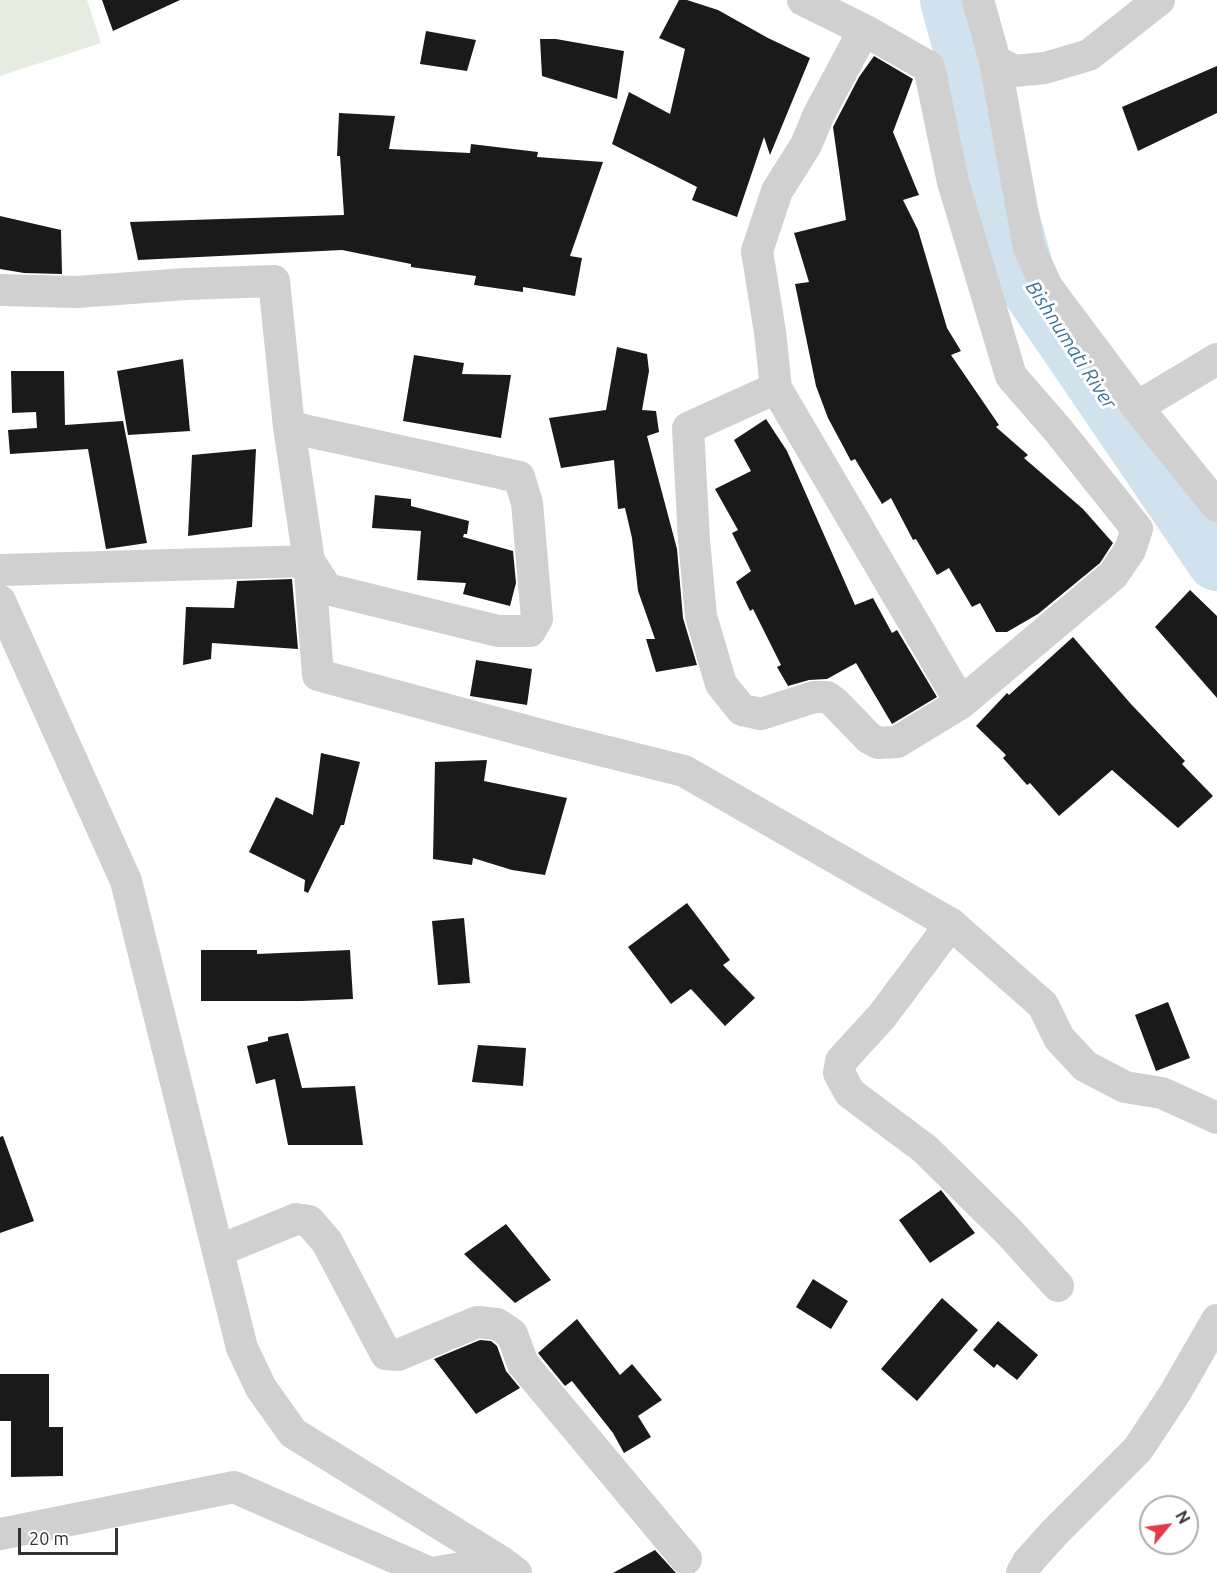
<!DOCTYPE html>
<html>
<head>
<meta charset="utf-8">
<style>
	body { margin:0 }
	#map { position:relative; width:1217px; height:1573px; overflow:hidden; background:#fff; font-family:Ubuntu,sans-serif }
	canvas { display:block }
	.north { position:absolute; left:1139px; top:1495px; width:60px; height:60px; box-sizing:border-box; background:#fff; border:2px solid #adadad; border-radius:50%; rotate:61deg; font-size:16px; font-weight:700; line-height:24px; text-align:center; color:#333 }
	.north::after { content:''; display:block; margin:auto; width:21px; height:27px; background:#e63946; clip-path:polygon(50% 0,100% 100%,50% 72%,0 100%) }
	.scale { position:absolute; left:18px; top:1528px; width:100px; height:27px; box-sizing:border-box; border:3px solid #333; border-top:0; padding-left:8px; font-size:18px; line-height:21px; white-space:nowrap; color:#333; -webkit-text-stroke:4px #fff; paint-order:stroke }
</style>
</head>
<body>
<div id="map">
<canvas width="1217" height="1573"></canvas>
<div class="north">N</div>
<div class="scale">20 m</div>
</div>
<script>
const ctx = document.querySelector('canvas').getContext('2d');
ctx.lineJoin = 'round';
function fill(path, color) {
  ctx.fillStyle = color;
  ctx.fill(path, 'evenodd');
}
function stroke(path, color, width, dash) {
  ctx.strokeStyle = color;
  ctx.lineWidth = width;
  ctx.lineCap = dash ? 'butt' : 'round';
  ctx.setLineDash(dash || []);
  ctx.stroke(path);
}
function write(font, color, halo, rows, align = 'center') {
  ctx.font = font + ' Ubuntu,sans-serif';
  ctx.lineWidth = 6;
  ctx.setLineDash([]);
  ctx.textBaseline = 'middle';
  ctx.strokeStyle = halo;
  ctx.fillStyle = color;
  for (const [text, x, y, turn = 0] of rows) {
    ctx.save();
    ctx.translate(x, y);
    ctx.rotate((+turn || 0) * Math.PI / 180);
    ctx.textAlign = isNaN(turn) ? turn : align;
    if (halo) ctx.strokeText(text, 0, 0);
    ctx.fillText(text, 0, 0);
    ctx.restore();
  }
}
fill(new Path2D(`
	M 0,0 L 87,0 L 101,43 L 0,76 Z`), '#e6ecdf');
stroke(new Path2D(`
	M 950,0 L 1027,282 L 1217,561`), '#cfe2ee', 60);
fill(new Path2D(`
	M 102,0 L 180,0 L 113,31 Z
	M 679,0 L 687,0 L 718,10 L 768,38 L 810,58 L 770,155 L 764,137 L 737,217 L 692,200 L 697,187 L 612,144 L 629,92 L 670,114 L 685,49 L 659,38 Z
	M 426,31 L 476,40 L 467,71 L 420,64 Z
	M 540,39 L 556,39 L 624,51 L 617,99 L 542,76 Z
	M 874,56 L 913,79 L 893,132 L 919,195 L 903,200 L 918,230 L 947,328 L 961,351 L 951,355 L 999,425 L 996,427 L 1028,455 L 1024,458 L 1083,509 L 1113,543 L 1100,563 L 1038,614 L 1007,632 L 996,632 L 980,603 L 972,607 L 949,568 L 937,575 L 916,539 L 913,540 L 891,498 L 882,504 L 855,459 L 851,461 L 828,418 L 816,386 L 795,284 L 809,282 L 794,233 L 846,220 L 833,127 L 859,77 Z
	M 1217,66 L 1217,113 L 1138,151 L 1122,107 Z
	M 339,113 L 395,116 L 389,149 L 470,153 L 471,144 L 538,152 L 537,157 L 603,162 L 570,256 L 582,258 L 575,296 L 523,287 L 523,292 L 474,285 L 476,276 L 411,267 L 411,264 L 342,250 L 138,260 L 130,222 L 344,215 L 340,156 L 337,156 Z
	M 0,216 L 61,230 L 62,274 L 24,273 L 0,269 Z
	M 617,347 L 647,354 L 649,371 L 642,410 L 656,411 L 659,432 L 647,436 L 677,549 L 683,618 L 697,665 L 656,672 L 646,639 L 655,639 L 638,591 L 632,538 L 625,508 L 618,509 L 614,460 L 561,468 L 549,418 L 606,410 Z
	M 414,355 L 464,363 L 462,374 L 511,375 L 501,438 L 403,421 Z
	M 183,359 L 190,431 L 128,435 L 117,371 Z
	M 11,371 L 64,371 L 65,425 L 123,421 L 147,543 L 106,549 L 88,449 L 10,454 L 8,430 L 37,428 L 36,412 L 12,413 Z
	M 766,419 L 787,451 L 855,605 L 873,598 L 892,633 L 897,630 L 937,697 L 892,724 L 856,663 L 827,679 L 809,680 L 788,686 L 777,667 L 781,665 L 753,609 L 750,611 L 736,582 L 751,571 L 732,533 L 738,530 L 715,489 L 751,471 L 734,440 Z
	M 256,449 L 252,527 L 188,536 L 192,455 Z
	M 375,495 L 411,499 L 411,506 L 469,521 L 467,534 L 464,534 L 463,537 L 513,551 L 516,583 L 510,606 L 463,594 L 466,583 L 417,580 L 421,531 L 372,528 Z
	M 292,579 L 298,649 L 212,643 L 211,659 L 183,665 L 186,607 L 234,608 L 237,581 Z
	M 1190,590 L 1217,616 L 1217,698 L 1155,627 Z
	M 1073,637 L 1130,703 L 1185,761 L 1182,764 L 1213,796 L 1178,828 L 1112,770 L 1059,816 L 1030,783 L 1027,785 L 1003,758 L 1006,755 L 976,726 L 1007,693 L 1009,695 Z
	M 476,660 L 532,669 L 527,705 L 470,696 Z
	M 321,753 L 360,762 L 344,825 L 341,825 L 308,893 L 304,891 L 305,880 L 249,852 L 276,797 L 313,815 Z
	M 487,760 L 484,781 L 567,798 L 545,875 L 512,870 L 473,858 L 472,865 L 433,859 L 435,762 Z
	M 687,903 L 730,960 L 723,965 L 755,998 L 725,1026 L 691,989 L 671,1004 L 628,947 Z
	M 464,918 L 470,983 L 438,985 L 432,921 Z
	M 201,950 L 257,950 L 257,954 L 350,950 L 353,999 L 301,1001 L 201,1001 Z
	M 1168,1002 L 1190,1058 L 1156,1071 L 1135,1015 Z
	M 288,1033 L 302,1088 L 355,1086 L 363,1145 L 288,1145 L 275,1079 L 256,1084 L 247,1046 L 268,1041 L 268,1037 Z
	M 478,1045 L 526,1048 L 523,1086 L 472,1082 Z
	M 3,1136 L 34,1221 L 0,1233 L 0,1137 Z
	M 941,1190 L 975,1233 L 930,1263 L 899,1220 Z
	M 506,1224 L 551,1280 L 515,1303 L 464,1254 Z
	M 813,1279 L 848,1301 L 831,1329 L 796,1307 Z
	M 942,1298 L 978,1330 L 917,1401 L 881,1369 Z
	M 577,1319 L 620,1375 L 632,1364 L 662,1400 L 638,1416 L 651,1437 L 624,1453 L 613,1433 L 572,1381 L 565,1386 L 538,1353 Z
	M 998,1321 L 1038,1355 L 1017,1380 L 997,1364 L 994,1368 L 973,1350 Z
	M 480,1340 L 491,1341 L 497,1346 L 506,1371 L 520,1388 L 476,1414 L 434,1359 Z
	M 0,1374 L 49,1374 L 49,1427 L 63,1427 L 63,1476 L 11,1477 L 11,1421 L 0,1421 Z
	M 655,1550 L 676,1573 L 613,1573 Z`), '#1a1a1a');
stroke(new Path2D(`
	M 978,0 L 995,61 L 1014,71 L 1045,68 L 1089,55 L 1159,0
	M 864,30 L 819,114 L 806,145 L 777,191 L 757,251 L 770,332 L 776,388 L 961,703
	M 995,61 L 1029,248 L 1047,287 L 1137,407 L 1217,506
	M 0,290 L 76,292 L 186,284 L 274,281 L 289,427 L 309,561 L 318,675 L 556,739 L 684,771 L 951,924 L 1043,1005 L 1059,1038 L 1085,1066 L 1125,1087 L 1162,1093 L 1217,1118
	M 776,388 L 688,428 L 694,540 L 701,616 L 721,684 L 742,710 L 761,714 L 814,697 L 827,697 L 835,703 L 869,738 L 878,743 L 897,742 L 961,703 L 1113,575 L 1130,550 L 1137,529 L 1058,430 L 1011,376 L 953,182 L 929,67 L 864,30 L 803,0
	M 1137,407 L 1217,359
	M 0,570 L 309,561 L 327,589 L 498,631 L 530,631 L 537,619 L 527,503 L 519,477 L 289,427
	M 0,601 L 126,881 L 242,1348 L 261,1388 L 293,1433 L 500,1561 L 516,1573
	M 951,924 L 882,1016 L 841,1061 L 839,1073 L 850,1093 L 925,1149 L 1009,1232 L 1058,1286
	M 218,1251 L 296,1219 L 309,1221 L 327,1242 L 386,1354 L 398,1355 L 477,1322 L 497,1324 L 512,1334 L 523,1364 L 686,1559
	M 0,1534 L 234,1487 L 430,1573
	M 433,1573 L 500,1561
	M 1022,1573 L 1028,1562 L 1055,1532 L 1138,1449 L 1175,1393 L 1217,1320`), '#d0d0d0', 32);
write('italic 20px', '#3f7597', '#fff', [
	["Bishnumati River",1071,345,57]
]);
</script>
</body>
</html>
